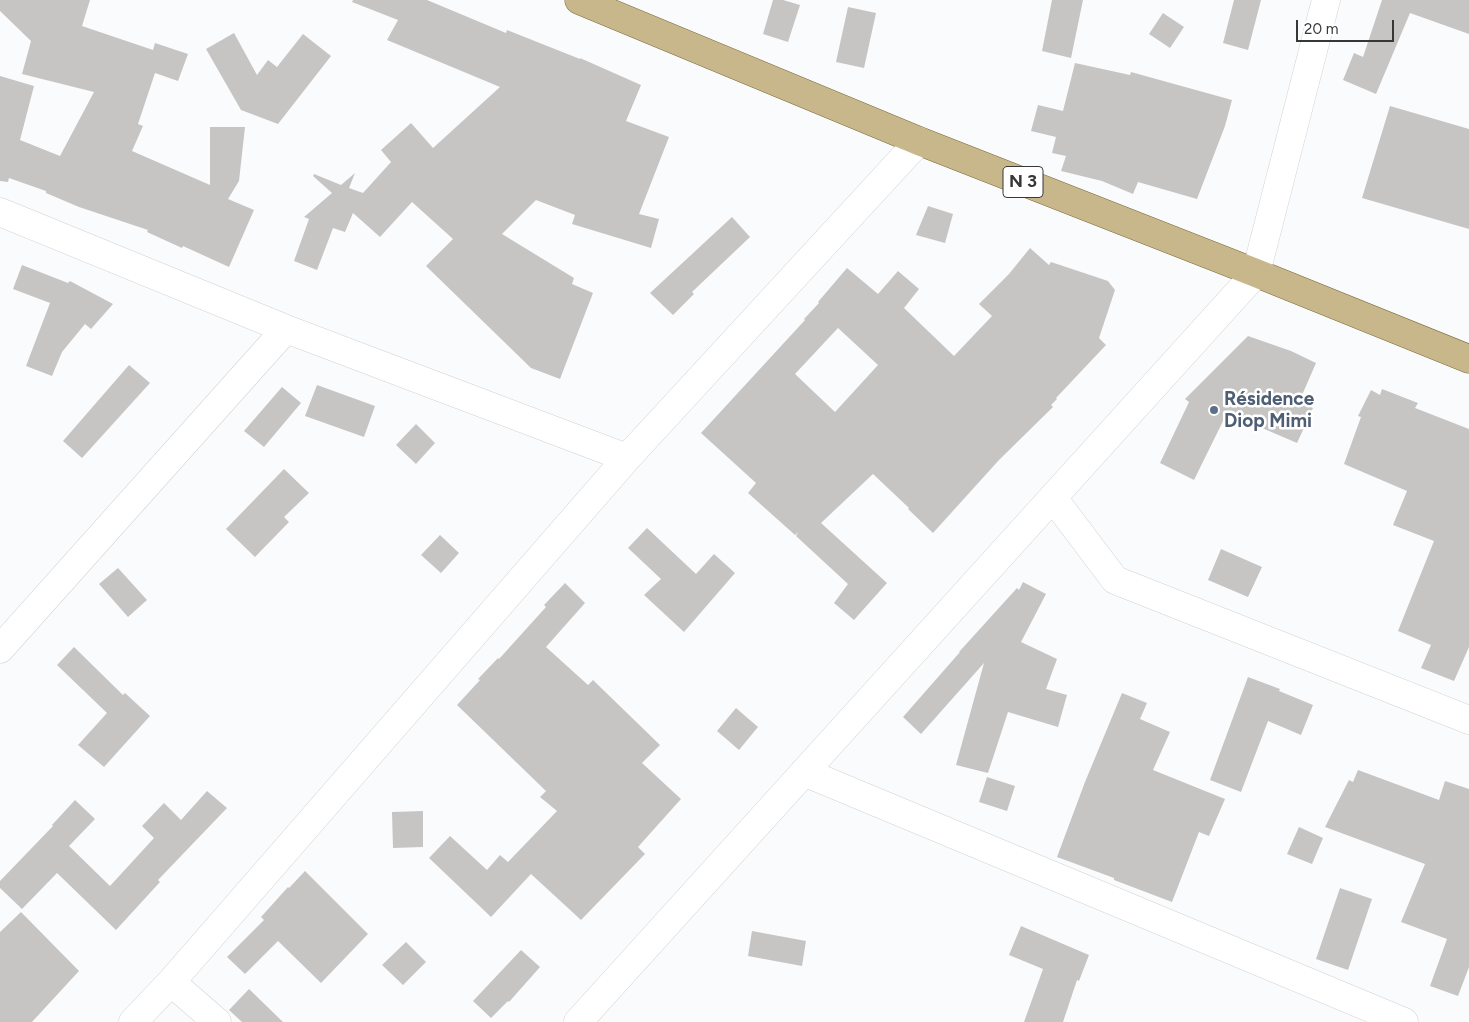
<!DOCTYPE html>
<html>
<head>
<meta charset="utf-8">
<style>
	body { margin:0 }
	#map { position:relative; width:1469px; height:1022px; overflow:hidden; background:#fafbfc; font-family:Figtree,sans-serif }
	canvas { display:block }
	.scale { position:absolute; left:1296px; top:20px; width:98px; height:22px; box-sizing:border-box; border:2px solid #363737; border-top:0; padding-left:6px; font-size:15px; line-height:18px; white-space:nowrap; color:#363737; -webkit-text-stroke:4px #fff; paint-order:stroke }
</style>
</head>
<body>
<div id="map">
<canvas width="1469" height="1022"></canvas>
<div class="scale">20 m</div>
</div>
<script>
const ctx = document.querySelector('canvas').getContext('2d');
ctx.lineJoin = 'round';
function fill(path, color) {
  ctx.fillStyle = color;
  ctx.fill(path, 'evenodd');
}
function stroke(path, color, width, dash) {
  ctx.strokeStyle = color;
  ctx.lineWidth = width;
  ctx.lineCap = dash ? 'butt' : 'round';
  ctx.setLineDash(dash || []);
  ctx.stroke(path);
}
function write(font, color, halo, rows, align = 'center') {
  ctx.font = font + ' Figtree,sans-serif';
  ctx.lineWidth = 5;
  ctx.setLineDash([]);
  ctx.textBaseline = 'middle';
  ctx.strokeStyle = halo;
  ctx.fillStyle = color;
  for (const [text, x, y, turn = 0] of rows) {
    ctx.save();
    ctx.translate(x, y);
    ctx.rotate((+turn || 0) * Math.PI / 180);
    ctx.textAlign = isNaN(turn) ? turn : align;
    if (halo) ctx.strokeText(text, 0, 0);
    ctx.fillText(text, 0, 0);
    ctx.restore();
  }
}
fill(new Path2D(`
	M 0,0 L 90,0 L 82,26 L 153,50 L 155,43 L 188,54 L 178,81 L 155,73 L 138,124 L 143,126 L 132,151 L 210,185 L 210,127 L 245,127 L 239,181 L 228,199 L 254,210 L 229,267 L 183,246 L 182,248 L 147,232 L 148,230 L 79,207 L 46,193 L 46,191 L 9,178 L 8,182 L 0,181 L 0,76 L 34,86 L 20,140 L 60,156 L 94,92 L 22,74 L 31,41 L 0,11 Z
	M 353,0 L 427,0 L 506,33 L 507,30 L 580,59 L 580,58 L 641,85 L 626,121 L 669,137 L 639,214 L 659,219 L 651,248 L 572,224 L 575,215 L 536,200 L 502,234 L 574,278 L 572,284 L 593,293 L 560,379 L 531,368 L 426,266 L 453,239 L 412,202 L 380,237 L 353,213 L 345,232 L 333,228 L 317,270 L 294,261 L 309,219 L 304,217 L 332,193 L 313,176 L 314,174 L 341,185 L 355,173 L 349,188 L 363,193 L 391,162 L 381,150 L 411,123 L 433,148 L 500,87 L 387,40 L 398,20 L 352,2 Z
	M 773,0 L 783,0 L 800,5 L 788,42 L 763,34 Z
	M 1052,0 L 1083,0 L 1071,58 L 1042,51 Z
	M 1234,0 L 1261,0 L 1248,50 L 1223,43 Z
	M 1382,0 L 1469,0 L 1469,34 L 1410,13 L 1376,94 L 1343,80 L 1354,53 L 1363,57 Z
	M 848,7 L 876,13 L 864,68 L 836,62 Z
	M 1163,13 L 1184,27 L 1170,48 L 1149,34 Z
	M 234,33 L 257,75 L 268,60 L 277,67 L 303,34 L 331,56 L 278,124 L 241,110 L 206,49 Z
	M 1075,63 L 1130,75 L 1131,72 L 1232,100 L 1225,126 L 1197,199 L 1138,182 L 1133,194 L 1102,181 L 1061,171 L 1066,156 L 1052,153 L 1056,137 L 1031,131 L 1038,105 L 1063,111 Z
	M 1390,106 L 1469,129 L 1469,229 L 1362,198 Z
	M 928,206 L 953,214 L 945,243 L 916,235 Z
	M 732,217 L 750,237 L 692,292 L 694,294 L 673,315 L 650,293 Z
	M 1030,248 L 1049,265 L 1051,262 L 1108,281 L 1115,290 L 1099,338 L 1106,345 L 1056,398 L 1057,399 L 1051,405 L 1053,407 L 999,460 L 933,533 L 908,509 L 909,508 L 873,474 L 821,523 L 887,583 L 854,620 L 834,603 L 848,584 L 796,536 L 798,532 L 795,535 L 748,493 L 756,483 L 701,433 L 805,320 L 804,319 L 819,303 L 818,302 L 847,268 L 878,294 L 898,271 L 919,289 L 904,308 L 954,356 L 992,316 L 979,304 L 1009,274 ZM 838,328 L 878,365 L 835,412 L 795,374 Z
	M 22,265 L 68,283 L 70,281 L 113,304 L 91,329 L 85,324 L 62,352 L 52,376 L 26,366 L 50,303 L 13,289 Z
	M 1248,336 L 1291,351 L 1316,363 L 1299,402 L 1313,408 L 1297,443 L 1227,413 L 1194,480 L 1160,463 L 1189,402 L 1185,399 Z
	M 129,365 L 150,383 L 82,458 L 63,441 Z
	M 317,385 L 375,406 L 364,437 L 305,416 Z
	M 282,387 L 301,403 L 264,447 L 244,431 Z
	M 1382,389 L 1418,403 L 1415,408 L 1469,429 L 1469,647 L 1454,681 L 1421,668 L 1431,645 L 1398,631 L 1434,541 L 1393,525 L 1407,491 L 1344,464 L 1361,417 L 1358,416 L 1371,390 L 1380,395 Z
	M 416,424 L 435,443 L 416,464 L 396,445 Z
	M 284,469 L 309,493 L 284,517 L 289,522 L 255,557 L 226,529 Z
	M 647,528 L 696,574 L 714,554 L 735,573 L 684,632 L 644,595 L 661,579 L 628,548 Z
	M 440,535 L 459,553 L 441,573 L 421,555 Z
	M 1221,549 L 1262,567 L 1248,597 L 1208,580 Z
	M 118,568 L 147,600 L 128,617 L 99,584 Z
	M 1023,582 L 1046,594 L 1021,642 L 1057,659 L 1046,689 L 1067,695 L 1058,727 L 1008,712 L 988,773 L 956,765 L 984,663 L 921,734 L 903,717 L 960,652 L 959,652 L 1017,588 L 1019,590 Z
	M 565,583 L 585,603 L 546,647 L 588,685 L 593,680 L 660,745 L 642,763 L 681,799 L 638,847 L 645,854 L 581,920 L 531,874 L 491,917 L 429,858 L 450,836 L 487,870 L 500,855 L 508,862 L 557,811 L 540,797 L 546,791 L 457,705 L 480,680 L 478,679 L 498,658 L 499,659 L 546,607 L 544,605 Z
	M 74,647 L 123,695 L 125,693 L 150,716 L 104,767 L 78,745 L 107,713 L 57,665 Z
	M 1248,677 L 1280,689 L 1279,691 L 1313,705 L 1301,735 L 1268,721 L 1241,792 L 1210,780 Z
	M 1122,693 L 1147,703 L 1140,719 L 1170,732 L 1153,770 L 1225,799 L 1209,836 L 1199,832 L 1172,902 L 1114,880 L 1114,878 L 1057,857 L 1085,782 Z
	M 736,708 L 758,727 L 739,750 L 717,731 Z
	M 1358,770 L 1439,800 L 1445,781 L 1469,789 L 1469,967 L 1458,996 L 1430,986 L 1447,939 L 1401,922 L 1425,864 L 1325,827 L 1349,780 L 1353,782 Z
	M 987,777 L 1015,786 L 1007,811 L 979,802 Z
	M 207,791 L 227,808 L 158,880 L 160,882 L 116,930 L 57,873 L 22,909 L 0,888 L 0,881 L 53,826 L 52,825 L 75,800 L 95,819 L 69,846 L 110,886 L 154,838 L 142,826 L 164,803 L 181,820 Z
	M 423,811 L 423,847 L 393,848 L 392,812 Z
	M 1299,827 L 1323,838 L 1312,864 L 1287,854 Z
	M 305,871 L 368,934 L 321,983 L 278,941 L 245,974 L 227,957 L 264,920 L 261,917 L 288,887 L 289,888 Z
	M 1340,888 L 1372,899 L 1348,970 L 1316,959 Z
	M 21,912 L 79,971 L 32,1022 L 0,1022 L 0,932 Z
	M 1021,926 L 1089,955 L 1079,981 L 1077,980 L 1063,1022 L 1024,1022 L 1043,969 L 1009,955 Z
	M 752,931 L 806,941 L 802,966 L 748,956 Z
	M 406,942 L 426,962 L 403,985 L 382,965 Z
	M 521,950 L 540,967 L 509,1002 L 508,1001 L 491,1018 L 473,1001 Z
	M 249,989 L 283,1022 L 242,1022 L 229,1010 Z`), '#c7c5c4');
const street = new Path2D(`
	M 0,212 L 286,329 L 627,458
	M 1053,498 L 1115,580 L 1469,720
	M 0,649 L 286,329
	M 804,772 L 1404,1022
	M 171,982 L 217,1022
	M 133,1022 L 171,982 L 627,458 L 919,141
	M 578,1022 L 1256,273 L 1326,0`);
const primary = new Path2D(`
	M 579,0 L 919,141 L 1256,273 L 1469,359`);
stroke(street, '#d1d2d3', 29);
stroke(primary, '#7c6b3b', 29);
stroke(street, '#fff', 28);
stroke(primary, '#c7b78b', 28);
for (const [x, y, r, color] of [
	[1214,410,5,"#5c6f8a"]
]) {
  const dot = new Path2D();
  dot.arc(x, y, r, 0, 2 * Math.PI);
  ctx.fillStyle = color;
  ctx.fill(dot);
  stroke(dot, '#fff', 2);
}
for (const [x, y, w] of [
	[1023,182,40]
]) {
  const box = new Path2D();
  box.roundRect(x - w / 2, y - 15.5, w, 31, 4);
  ctx.fillStyle = '#fff';
  ctx.fill(box);
  stroke(box, '#363737', 1);
}
write('bold 18px', '#363737', null, [
	["N 3",1023,182]
]);
write('bold 19px', '#4e5e75', '#fff', [
	["Résidence",1224,399],
	["Diop Mimi",1224,421]
], 'left');
</script>
</body>
</html>
